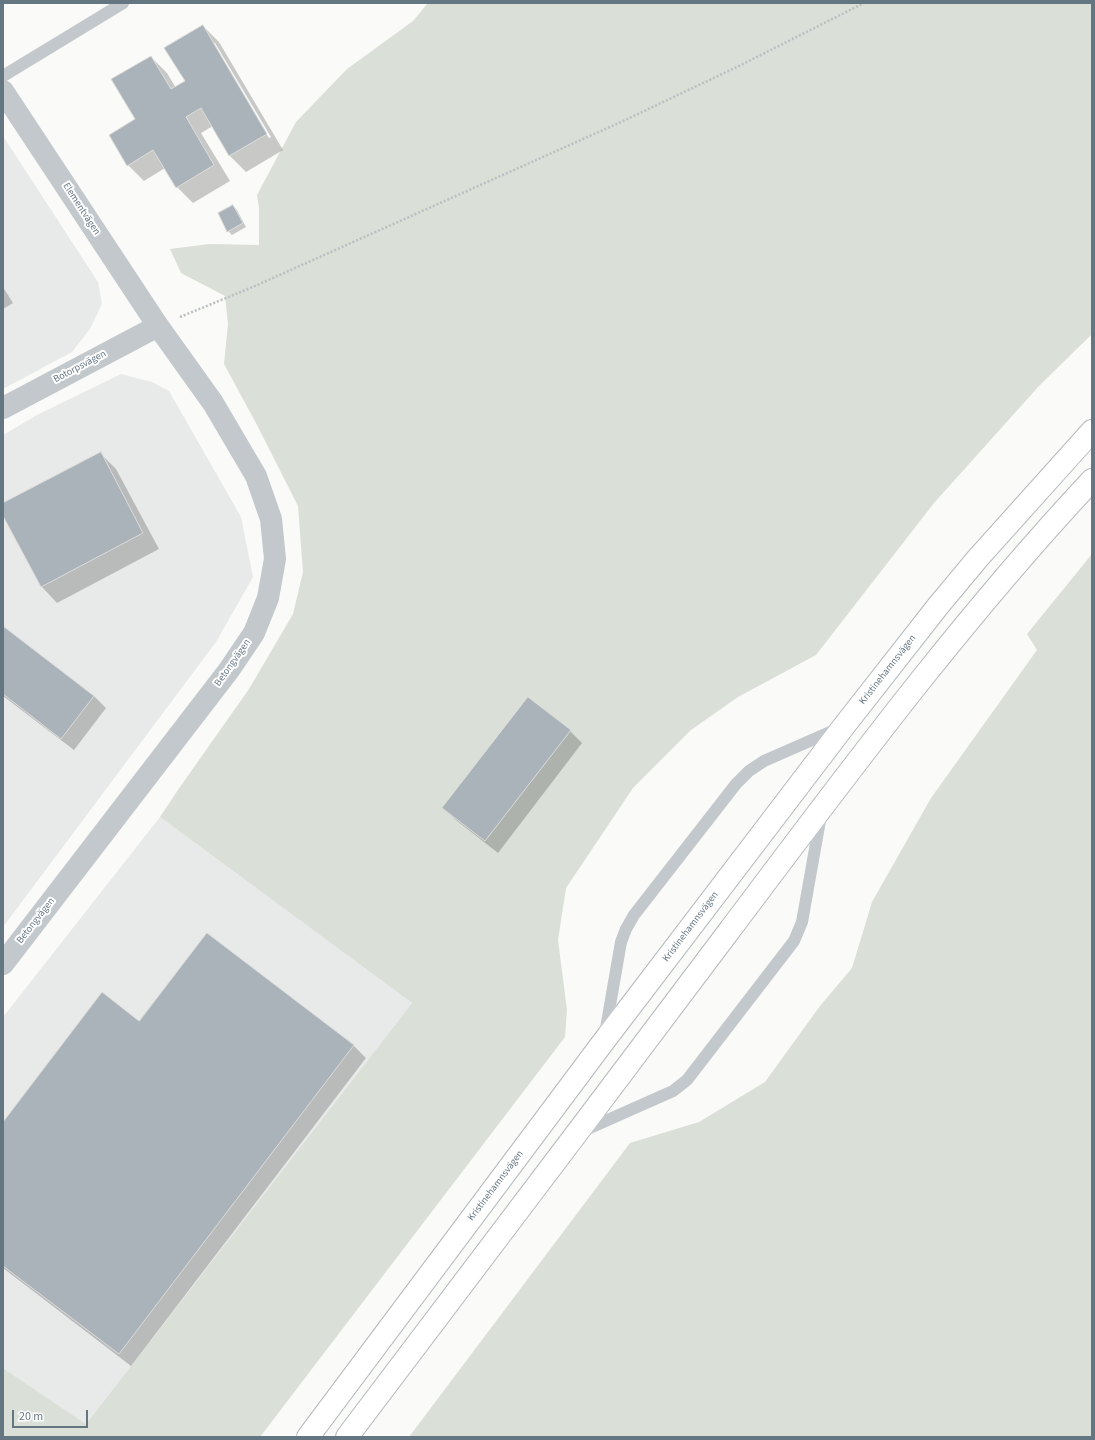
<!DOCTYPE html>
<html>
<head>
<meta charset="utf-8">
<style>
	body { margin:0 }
	#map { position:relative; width:1095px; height:1440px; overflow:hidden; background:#fafaf8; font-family:"Source Sans 3",sans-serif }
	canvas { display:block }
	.frame { position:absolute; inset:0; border:4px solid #657683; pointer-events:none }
	.scale { position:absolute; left:12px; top:1410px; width:76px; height:18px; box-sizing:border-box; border:2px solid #657683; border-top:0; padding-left:5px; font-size:12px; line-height:14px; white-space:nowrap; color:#657683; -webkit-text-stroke:3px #fff; paint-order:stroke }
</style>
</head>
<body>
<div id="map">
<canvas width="1095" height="1440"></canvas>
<div class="frame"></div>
<div class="scale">20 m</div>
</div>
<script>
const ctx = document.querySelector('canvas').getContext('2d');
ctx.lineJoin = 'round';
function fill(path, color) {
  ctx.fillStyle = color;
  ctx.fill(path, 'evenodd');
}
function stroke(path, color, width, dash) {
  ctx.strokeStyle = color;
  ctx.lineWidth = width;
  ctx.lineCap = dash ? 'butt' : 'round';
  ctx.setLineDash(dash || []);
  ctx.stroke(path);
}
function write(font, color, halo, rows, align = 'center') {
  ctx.font = font + ' "Source Sans 3",sans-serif';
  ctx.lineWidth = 4;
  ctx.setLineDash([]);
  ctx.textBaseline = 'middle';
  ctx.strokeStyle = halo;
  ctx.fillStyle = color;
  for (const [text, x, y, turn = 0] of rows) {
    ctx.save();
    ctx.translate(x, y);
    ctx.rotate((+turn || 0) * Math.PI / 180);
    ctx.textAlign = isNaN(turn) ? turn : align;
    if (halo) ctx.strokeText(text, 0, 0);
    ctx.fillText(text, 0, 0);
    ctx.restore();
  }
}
fill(new Path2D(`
	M 3,136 L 98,282 L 102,304 L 90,329 L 72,352 L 3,389 Z
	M 121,374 L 152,382 L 169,391 L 241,517 L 253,577 L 216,642 L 3,927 L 3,435 L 37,415 Z
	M 160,817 L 412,1003 L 86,1424 L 3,1368 L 3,1017 Z`), '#e8e9e9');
fill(new Path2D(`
	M 428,3 L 1092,3 L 1092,334 L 1039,386 L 934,503 L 816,655 L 738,697 L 691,730 L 633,788 L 566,888 L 558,940 L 567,1010 L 565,1037 L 260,1437 L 3,1437 L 3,1368 L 86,1424 L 412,1003 L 160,817 L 180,787 L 249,689 L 293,614 L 303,572 L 298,506 L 257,425 L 224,364 L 228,324 L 225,296 L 181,273 L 170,249 L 209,244 L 259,245 L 259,208 L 257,195 L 296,122 L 347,69 L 413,21 Z
	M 1092,554 L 1092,1437 L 409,1437 L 630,1143 L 699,1122 L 765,1082 L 820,1006 L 852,968 L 872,902 L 931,798 L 1037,650 L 1027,634 Z`), '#dadfd7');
fill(new Path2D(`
	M 203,26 L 219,42 L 283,150 L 246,172 L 230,156 L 213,126 L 201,133 L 230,181 L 193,203 L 177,187 L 165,168 L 144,181 L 128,165 L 136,120 L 151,57 L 167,73 L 176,88 L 186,81 ZM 213,43 L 215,43 L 271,137 L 269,138 Z
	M 233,206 L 237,210 L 246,227 L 232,235 L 228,231 Z
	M 3,287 L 13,303 L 3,309 Z
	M 100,453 L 116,469 L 159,549 L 57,603 L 42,587 L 3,513 L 3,504 Z
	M 3,627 L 94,696 L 106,708 L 74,750 L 3,696 Z
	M 570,731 L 582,743 L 498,853 L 456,820 L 444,808 Z
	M 207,934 L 354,1046 L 366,1058 L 131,1366 L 3,1268 L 3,1123 L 140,1022 Z`), '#0003');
const building = new Path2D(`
	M 203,25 L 267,134 L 229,156 L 201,108 L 186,117 L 214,165 L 176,188 L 153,150 L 127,166 L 109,135 L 135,119 L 111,79 L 151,56 L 171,89 L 185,81 L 164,48 Z
	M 233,205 L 243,223 L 227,232 L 218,213 Z
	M 101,452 L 143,533 L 41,587 L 3,516 L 3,503 Z
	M 3,626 L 94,696 L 61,739 L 3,694 Z
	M 528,697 L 571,730 L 485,841 L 442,808 Z
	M 207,933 L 354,1045 L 119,1354 L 3,1266 L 3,1122 L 102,992 L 139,1021 Z`);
fill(building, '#aab3b9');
stroke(building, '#dcdcda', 1);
const highway = new Path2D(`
	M 308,1437 L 604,1041 L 844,726 L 938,606 L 978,558 L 1092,431
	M 347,1437 C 475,1268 602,1100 729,931 C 845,777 960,621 1092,480`);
stroke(highway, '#b4b9bd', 24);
stroke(new Path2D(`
	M 180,317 L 255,286 L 621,122 L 741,65 L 864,3`), '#bbbfc2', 2.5, [2, 2]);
stroke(new Path2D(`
	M 3,76 L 123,3
	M 605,1034 L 621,942 L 626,929 L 634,915 L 736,784 L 749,771 L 764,761 L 837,729
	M 583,1131 L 673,1091 L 687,1080 L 794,941 L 802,922 L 821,815`), '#c3c8cc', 12);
stroke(new Path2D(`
	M 3,91 L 158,326 L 213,403 L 256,476 L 271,519 L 275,559 L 268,598 L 254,633 L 229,670 L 3,964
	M 3,408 L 158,326`), '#c3c8cc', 22);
stroke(highway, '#fff', 22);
write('10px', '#657683', '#fff', [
	["Elementvägen",81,209,57],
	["Botorpsvägen",80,367,-28],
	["Betongvägen",233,663,-55],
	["Kristinehamnsvägen",888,670,-52],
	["Betongvägen",36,921,-52],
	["Kristinehamnsvägen",691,927,-53],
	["Kristinehamnsvägen",496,1186,-53]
]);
</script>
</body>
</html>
